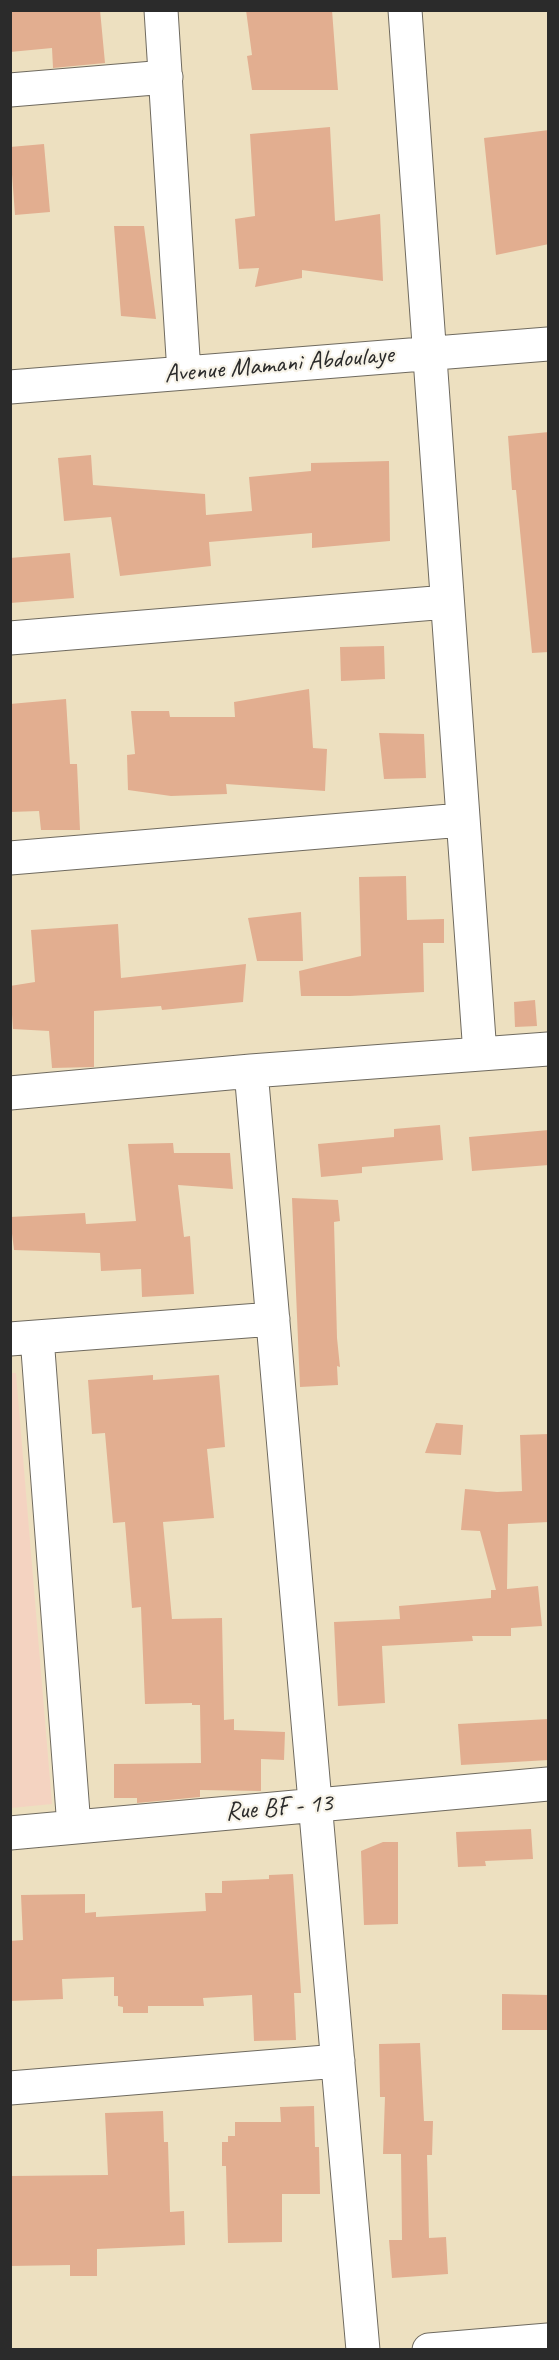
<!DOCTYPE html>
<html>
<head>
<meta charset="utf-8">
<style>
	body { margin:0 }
	#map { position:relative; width:559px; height:2360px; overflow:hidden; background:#ede0c0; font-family:Caveat,sans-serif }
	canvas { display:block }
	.frame { position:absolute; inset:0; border:12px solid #2b2b2b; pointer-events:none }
</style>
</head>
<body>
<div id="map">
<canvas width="559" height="2360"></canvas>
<div class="frame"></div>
</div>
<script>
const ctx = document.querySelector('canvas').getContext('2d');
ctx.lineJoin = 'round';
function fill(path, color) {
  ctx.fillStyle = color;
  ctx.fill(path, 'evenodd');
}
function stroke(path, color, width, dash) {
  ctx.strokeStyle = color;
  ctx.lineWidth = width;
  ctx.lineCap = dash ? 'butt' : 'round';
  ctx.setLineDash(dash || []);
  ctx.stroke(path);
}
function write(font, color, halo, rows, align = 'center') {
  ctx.font = font + ' Caveat,sans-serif';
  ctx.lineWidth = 4.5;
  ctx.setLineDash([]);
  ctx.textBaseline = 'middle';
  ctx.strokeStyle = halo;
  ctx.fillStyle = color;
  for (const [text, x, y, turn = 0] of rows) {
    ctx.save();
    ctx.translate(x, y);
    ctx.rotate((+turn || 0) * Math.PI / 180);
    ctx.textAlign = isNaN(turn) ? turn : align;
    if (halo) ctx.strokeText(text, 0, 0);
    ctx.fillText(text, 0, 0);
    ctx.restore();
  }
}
fill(new Path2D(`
	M 11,1373 L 16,1373 L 52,1804 L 11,1808 Z`), '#f4d3c1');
fill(new Path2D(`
	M 10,10 L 100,10 L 105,63 L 53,68 L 52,48 L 10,52 Z
	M 246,10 L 332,10 L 338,90 L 252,90 L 247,56 L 252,55 Z
	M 330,127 L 335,221 L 380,214 L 383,281 L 302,270 L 302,278 L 255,287 L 259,268 L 239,269 L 235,219 L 255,216 L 250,134 Z
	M 549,130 L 549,244 L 496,255 L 484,138 Z
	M 44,144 L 50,212 L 15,215 L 10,147 Z
	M 114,226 L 144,226 L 156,319 L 121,316 Z
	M 549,432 L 549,652 L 532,653 L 516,490 L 512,490 L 508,436 Z
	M 91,455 L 93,485 L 205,494 L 206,515 L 252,511 L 249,477 L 311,471 L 311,463 L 389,461 L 390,541 L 312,548 L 312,533 L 209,542 L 211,566 L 120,576 L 111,517 L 64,521 L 58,458 Z
	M 70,553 L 74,598 L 10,603 L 10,558 Z
	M 384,646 L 385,679 L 341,681 L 340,647 Z
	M 309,689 L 313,748 L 327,749 L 325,791 L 226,784 L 227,794 L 171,796 L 128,790 L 127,755 L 135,754 L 131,711 L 169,711 L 170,717 L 235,717 L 234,702 Z
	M 66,699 L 70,764 L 77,764 L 80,830 L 41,830 L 39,811 L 10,812 L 10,704 Z
	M 379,733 L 424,734 L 426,778 L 384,779 Z
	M 406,876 L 407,920 L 444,919 L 444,943 L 423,943 L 424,992 L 350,996 L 301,996 L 299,971 L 361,956 L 359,877 Z
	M 301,912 L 303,961 L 257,961 L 248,918 Z
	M 118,924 L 121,978 L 246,964 L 243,1002 L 162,1010 L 161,1006 L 94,1011 L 94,1067 L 52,1068 L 49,1031 L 13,1029 L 10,986 L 35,982 L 31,930 Z
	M 535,1000 L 537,1026 L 515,1027 L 514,1002 Z
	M 440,1125 L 443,1160 L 362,1167 L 362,1173 L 321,1177 L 318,1144 L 394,1137 L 394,1129 Z
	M 549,1130 L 549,1165 L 472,1171 L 469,1137 Z
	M 173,1143 L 174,1153 L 230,1153 L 233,1189 L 178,1185 L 184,1237 L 190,1236 L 194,1294 L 142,1297 L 141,1269 L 101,1271 L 100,1253 L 14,1250 L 10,1217 L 85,1213 L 86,1224 L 136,1221 L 128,1144 Z
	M 292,1198 L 338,1200 L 340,1221 L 334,1222 L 337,1338 L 340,1367 L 337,1366 L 338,1385 L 300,1387 Z
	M 153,1375 L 153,1380 L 219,1375 L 225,1447 L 207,1449 L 214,1518 L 163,1522 L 172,1619 L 222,1618 L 224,1720 L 234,1719 L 234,1730 L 285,1732 L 284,1760 L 261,1759 L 261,1791 L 200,1790 L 200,1797 L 137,1803 L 137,1798 L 114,1798 L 114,1764 L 201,1763 L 200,1705 L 192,1705 L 192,1703 L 145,1704 L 141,1607 L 132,1608 L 125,1522 L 113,1523 L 105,1433 L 92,1434 L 88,1380 Z
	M 436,1423 L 463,1425 L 461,1455 L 425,1453 Z
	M 549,1434 L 549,1522 L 508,1524 L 507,1589 L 538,1586 L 542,1626 L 511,1628 L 511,1636 L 472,1636 L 473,1641 L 382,1646 L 385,1703 L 338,1706 L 334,1622 L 400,1619 L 399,1606 L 491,1598 L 491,1590 L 496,1590 L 480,1531 L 461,1530 L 465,1489 L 497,1492 L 522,1491 L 520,1435 Z
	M 549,1719 L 549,1760 L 461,1765 L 458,1724 Z
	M 531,1829 L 533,1859 L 485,1861 L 486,1866 L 458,1867 L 456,1832 Z
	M 383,1842 L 398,1842 L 398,1924 L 364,1925 L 361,1851 Z
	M 293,1874 L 301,1993 L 294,1993 L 296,2040 L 254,2041 L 252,1995 L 203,1998 L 204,2006 L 148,2006 L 148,2013 L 123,2013 L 123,2007 L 118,2006 L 118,1996 L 114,1996 L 114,1977 L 62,1979 L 63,1999 L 10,2001 L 10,1941 L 23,1940 L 21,1895 L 85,1894 L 85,1913 L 96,1912 L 96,1917 L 206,1911 L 205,1893 L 222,1893 L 222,1881 L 269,1879 L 269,1875 Z
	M 502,1994 L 548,1995 L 547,2030 L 502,2030 Z
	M 420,2043 L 424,2121 L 433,2121 L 432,2155 L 427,2155 L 429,2238 L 446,2237 L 448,2274 L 392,2278 L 389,2240 L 402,2240 L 401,2154 L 383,2154 L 385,2097 L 380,2097 L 379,2044 Z
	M 314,2106 L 315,2147 L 319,2147 L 320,2194 L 282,2194 L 282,2242 L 228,2243 L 226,2166 L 222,2166 L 222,2142 L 228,2142 L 228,2136 L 235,2136 L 235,2122 L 281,2122 L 280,2107 Z
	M 163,2111 L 164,2142 L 168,2142 L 170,2212 L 184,2211 L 185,2245 L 97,2249 L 97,2276 L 70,2276 L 70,2265 L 10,2266 L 10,2176 L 108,2175 L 105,2113 Z`), '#e2ae90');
const minor = new Path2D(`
	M 161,10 L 184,373
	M 405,10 L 480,1054
	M 10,90 L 166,77
	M 10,387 L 548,344
	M 10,638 L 447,602
	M 10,858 L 462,820
	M 251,1071 L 363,2350
	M 10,1093 L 251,1071 L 548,1049
	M 37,1337 L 74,1827
	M 10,1339 L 273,1319
	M 10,1833 L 548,1784
	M 10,2088 L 338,2061
	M 429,2350 L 548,2340`);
stroke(minor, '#6f6a5f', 35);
stroke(minor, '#fff', 33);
write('26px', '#2b2b2b', '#f7f3e8', [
	["Avenue Mamani Abdoulaye",279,365,-5],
	["Rue BF - 13",279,1808,-5]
]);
</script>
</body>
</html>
